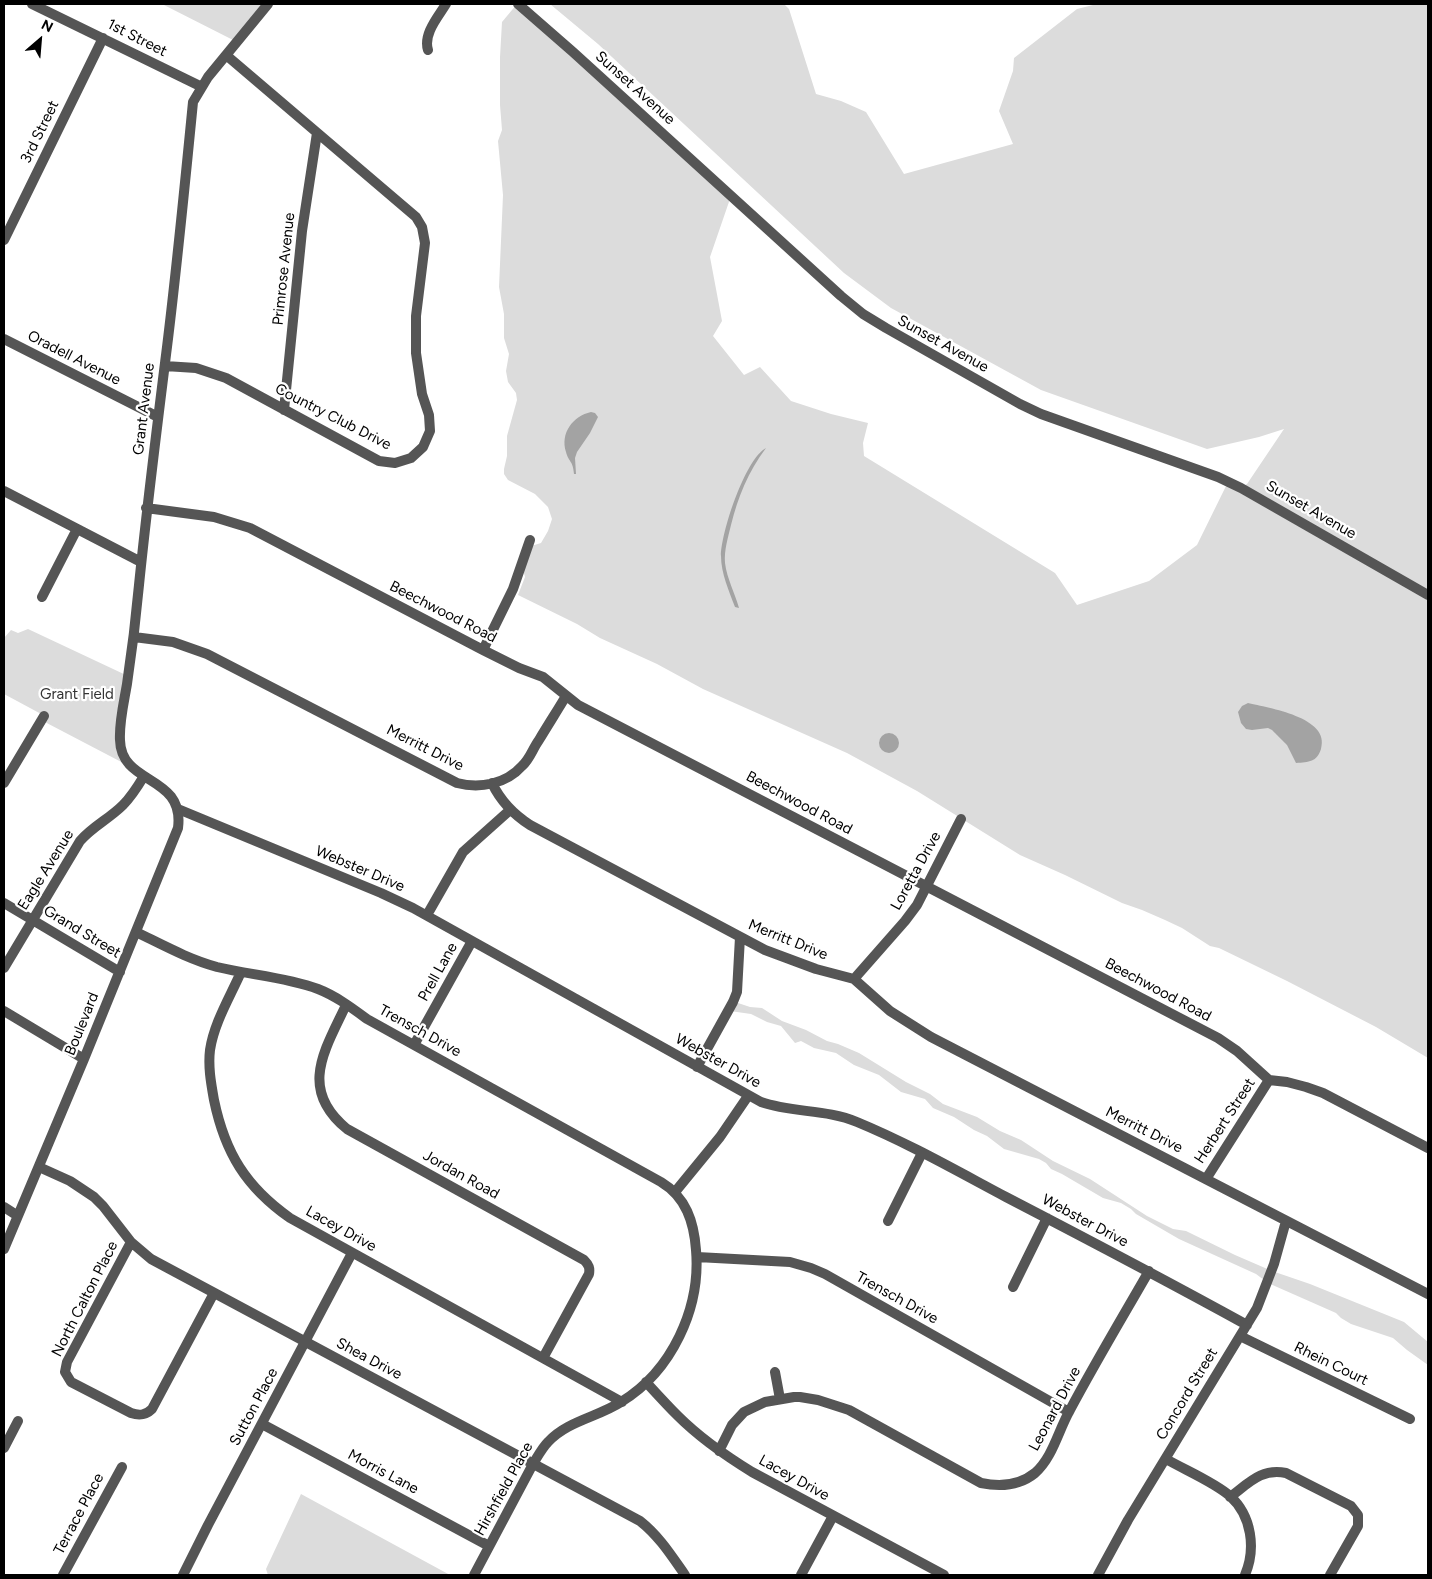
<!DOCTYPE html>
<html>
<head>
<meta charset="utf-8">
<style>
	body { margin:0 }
	#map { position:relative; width:1432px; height:1579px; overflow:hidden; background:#fff; font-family:Figtree,sans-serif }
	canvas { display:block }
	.frame { position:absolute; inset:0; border:5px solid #000; pointer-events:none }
	.north { position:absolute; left:15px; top:15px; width:50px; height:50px; -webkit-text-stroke:4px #fff; paint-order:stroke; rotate:27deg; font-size:14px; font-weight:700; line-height:20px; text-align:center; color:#000 }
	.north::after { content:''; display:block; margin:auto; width:18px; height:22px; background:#000; clip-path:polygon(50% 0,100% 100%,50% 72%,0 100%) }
</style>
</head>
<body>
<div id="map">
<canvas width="1432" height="1579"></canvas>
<div class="frame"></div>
<div class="north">N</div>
</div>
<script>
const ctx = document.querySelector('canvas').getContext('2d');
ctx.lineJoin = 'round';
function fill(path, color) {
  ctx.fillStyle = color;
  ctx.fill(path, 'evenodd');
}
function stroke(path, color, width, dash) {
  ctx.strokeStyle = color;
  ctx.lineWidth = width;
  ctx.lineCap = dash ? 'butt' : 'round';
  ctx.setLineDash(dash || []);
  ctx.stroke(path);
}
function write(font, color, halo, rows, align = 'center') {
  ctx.font = font + ' Figtree,sans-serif';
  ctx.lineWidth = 4.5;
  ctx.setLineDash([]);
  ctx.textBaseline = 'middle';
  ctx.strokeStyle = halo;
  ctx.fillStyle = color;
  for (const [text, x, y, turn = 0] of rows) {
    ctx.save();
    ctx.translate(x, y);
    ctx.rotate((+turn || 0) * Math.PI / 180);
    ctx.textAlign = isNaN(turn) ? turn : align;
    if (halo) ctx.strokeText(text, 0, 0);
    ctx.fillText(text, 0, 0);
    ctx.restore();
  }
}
fill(new Path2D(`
	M 162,4 L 266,4 L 237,42 Z
	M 517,4 L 731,196 L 710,257 L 722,321 L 713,336 L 744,375 L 760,367 L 791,401 L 831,414 L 868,423 L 863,443 L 864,456 L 1055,573 L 1077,605 L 1149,581 L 1197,545 L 1228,482 L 1241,488 L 1247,484 L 1284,429 L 1259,437 L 1207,449 L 1041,390 L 891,308 L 844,273 L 598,44 L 550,4 L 784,4 L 789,9 L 816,94 L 841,101 L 866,112 L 904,174 L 1013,144 L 999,111 L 1013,71 L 1014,58 L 1077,9 L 1097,4 L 1428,4 L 1428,1058 L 1376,1027 L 1287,981 L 1219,948 L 1210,946 L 1182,928 L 1165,920 L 1142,910 L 1122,903 L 1065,875 L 1020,855 L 917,791 L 847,753 L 703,689 L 657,664 L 600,638 L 577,624 L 518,595 L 525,577 L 522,565 L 528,547 L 541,543 L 548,531 L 552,519 L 548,507 L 535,494 L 508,480 L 504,474 L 504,469 L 507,456 L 507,436 L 517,400 L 516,393 L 508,382 L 506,371 L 509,354 L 504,338 L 504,314 L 499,287 L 503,195 L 498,141 L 502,130 L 500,105 L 500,57 L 502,22 Z
	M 28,629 L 128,676 L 120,733 L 129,766 L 41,720 L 43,715 L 4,694 L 4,638 L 11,630 L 18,633 Z
	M 735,998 L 738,1003 L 750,1007 L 762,1008 L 782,1021 L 806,1030 L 827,1041 L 838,1044 L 859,1053 L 906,1082 L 930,1094 L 943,1104 L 977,1117 L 1000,1131 L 1021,1140 L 1053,1161 L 1090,1179 L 1147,1216 L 1173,1229 L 1186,1231 L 1235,1255 L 1272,1271 L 1310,1284 L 1404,1322 L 1428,1342 L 1428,1365 L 1407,1350 L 1393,1338 L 1351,1324 L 1341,1318 L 1336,1313 L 1268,1283 L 1256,1274 L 1179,1239 L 1136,1214 L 1131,1209 L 1121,1203 L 1103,1198 L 1062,1174 L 1051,1169 L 1046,1163 L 1039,1159 L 1004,1149 L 987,1136 L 974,1130 L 954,1117 L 933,1108 L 925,1099 L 901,1092 L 879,1075 L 854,1065 L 836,1053 L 814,1048 L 801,1041 L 795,1043 L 781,1026 L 767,1022 L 751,1014 L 730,1011 Z
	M 301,1494 L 450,1575 L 268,1575 L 266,1569 Z`), '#dcdcdc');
fill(new Path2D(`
	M 591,412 L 595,413 L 598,417 L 590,433 L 577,452 L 575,458 L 576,474 L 574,474 C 573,460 569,463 566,452 C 560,433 573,416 591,412 Z
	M 766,448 C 748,472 738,497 731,525 C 728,538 724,550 725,563 C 727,579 735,593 739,608 L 735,607 C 729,591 721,573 721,556 C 721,533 745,459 766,448 Z
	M 1248,703 C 1268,708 1331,717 1321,749 C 1317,762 1309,762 1296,763 L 1287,745 L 1272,730 L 1268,728 L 1252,730 L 1246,729 L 1241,723 L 1238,712 L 1242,706 Z
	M879 743a10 10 0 1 1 20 0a10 10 0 1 1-20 0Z`), '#a3a3a3');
stroke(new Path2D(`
	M 32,4 L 202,87
	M 518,4 L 573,52 L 841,296 L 863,314 L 886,328 L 1020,404 L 1041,414 L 1218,477 L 1241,488 L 1428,595
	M 428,50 C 423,34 438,17 446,4
	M 4,240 L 103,38
	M 4,339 L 158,417
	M 165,366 L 196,368 L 226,378 L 379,461 L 395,463 L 411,458 L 423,447 L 430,431 L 429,415 L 422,394 L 416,353 L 416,316 L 425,243 L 422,227 L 416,217 L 226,55
	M 284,410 L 302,231 L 317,133
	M 4,491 L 141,562
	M 146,508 L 214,517 L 250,528 L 483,650 L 519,668 L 543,677 L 578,705 L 1218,1038 L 1237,1051 L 1269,1080 L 1287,1082 L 1306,1087 L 1323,1093 L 1428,1148
	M 42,597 L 77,529
	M 134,637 L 173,642 L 207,654 L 457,783 C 480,789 506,784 522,766 C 530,759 533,748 539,740 C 548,725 557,711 566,696
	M 483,650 L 513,589 L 530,540
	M 4,783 L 44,716
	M 492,783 C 501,802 513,814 530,825 L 765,950 L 816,969 L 854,979 L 890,1011 L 931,1037 L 1428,1294
	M 178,809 L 381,893 L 413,908 L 761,1102 C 793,1113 826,1109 857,1122 C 908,1143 957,1171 1006,1197 C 1087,1239 1167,1281 1247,1325
	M 4,903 L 120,972
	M 427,915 L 463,852 L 510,810
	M 136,932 C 163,945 188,959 217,967 C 250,975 286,977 318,989 C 336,996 352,1008 367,1019 L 661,1182 C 686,1197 694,1222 696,1250 C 701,1308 672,1371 621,1402 C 598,1417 567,1421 548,1442 C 542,1448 538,1456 533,1464 L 474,1575
	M 4,968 L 80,841 C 93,826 109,819 123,805 C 132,796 138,786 144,776
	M 241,972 C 230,997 214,1023 210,1050 C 208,1067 211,1083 214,1100 C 225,1153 246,1187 290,1218 L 622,1402
	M 854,979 L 905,921 L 917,905 L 961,819
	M 346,1005 C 325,1050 298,1089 347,1129 L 584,1260 C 589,1265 590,1268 589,1274 L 543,1358
	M 4,1011 L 84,1059
	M 414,1045 L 472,941
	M 697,1067 L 733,1002 L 737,992 L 740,937
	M 39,1167 L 70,1181 L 94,1197 L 103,1206 L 131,1242 L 151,1259 L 640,1521 C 659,1536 671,1555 685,1575
	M 1206,1179 L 1269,1080
	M 675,1192 L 720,1137 L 748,1096
	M 4,1207 L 18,1216
	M 888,1221 L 922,1153
	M 131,1242 L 67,1362 L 65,1372 L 71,1382 L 131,1413 C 140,1416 146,1415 152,1409 L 214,1293
	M 4,1249 L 84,1059 L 178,828 C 185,774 121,786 120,740 C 119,722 124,702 127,684 C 132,651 136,618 139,585 C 147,506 157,427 167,347 C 177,266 185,184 193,102 L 208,77 L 268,4
	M 697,1257 L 790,1262 L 811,1268 L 825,1274 L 1069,1412
	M 1013,1287 L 1047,1218
	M 1240,1336 L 1410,1419
	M 775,1372 L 780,1399
	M 646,1382 C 657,1394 667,1405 678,1416 C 700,1438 726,1456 752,1472 L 944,1575
	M 262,1424 L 489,1546
	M 4,1448 L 18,1421
	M 719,1451 L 732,1425 L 744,1412 L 765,1402 L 794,1397 L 800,1397 L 818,1400 L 849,1410 L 981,1483 C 1000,1487 1019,1486 1035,1473 C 1053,1457 1058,1431 1070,1410 C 1095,1363 1122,1318 1149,1271
	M 1166,1459 C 1185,1470 1214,1482 1230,1496 C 1252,1516 1256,1549 1245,1575
	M 1230,1497 C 1249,1483 1261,1468 1286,1473 L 1351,1506 L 1358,1515 L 1358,1526 L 1330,1575
	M 63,1575 L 122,1467
	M 183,1575 L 208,1525 L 352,1253
	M 801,1575 L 833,1516
	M 1098,1575 L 1128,1520 L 1257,1308 L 1274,1264 L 1286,1221`), '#555', 10);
write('15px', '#000', '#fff', [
	["1st Street",137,38,27],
	["Sunset Avenue",635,88,42],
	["3rd Street",40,132,-64],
	["Primrose Avenue",284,269,-84],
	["Sunset Avenue",943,344,29],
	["Oradell Avenue",74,358,27],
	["Grant Avenue",144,409,-83],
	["Country Club Drive",333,417,27],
	["Sunset Avenue",1311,510,30],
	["Beechwood Road",443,612,27],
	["Merritt Drive",425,748,27],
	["Beechwood Road",799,803,28],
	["Webster Drive",360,869,23],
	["Eagle Avenue",46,870,-58],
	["Loretta Drive",916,871,-61],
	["Grand Street",82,932,31],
	["Merritt Drive",788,940,22],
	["Prell Lane",438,972,-61],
	["Beechwood Road",1158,990,28],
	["Boulevard",82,1024,-68],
	["Trensch Drive",420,1031,29],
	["Webster Drive",718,1061,29],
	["Herbert Street",1225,1121,-57],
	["Merritt Drive",1144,1130,27],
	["Jordan Road",461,1175,29],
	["Webster Drive",1085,1221,28],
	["Lacey Drive",341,1229,29],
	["Trensch Drive",897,1298,29],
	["North Calton Place",85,1299,-63],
	["Shea Drive",369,1359,28],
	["Rhein Court",1331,1364,26],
	["Concord Street",1187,1394,-59],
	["Sutton Place",254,1407,-62],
	["Leonard Drive",1055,1409,-62],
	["Morris Lane",383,1472,28],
	["Lacey Drive",794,1478,29],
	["Hirshfield Place",504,1489,-61],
	["Terrace Place",79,1514,-62]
]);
write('15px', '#333', '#fff', [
	["Grant Field",77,695]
]);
</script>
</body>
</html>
